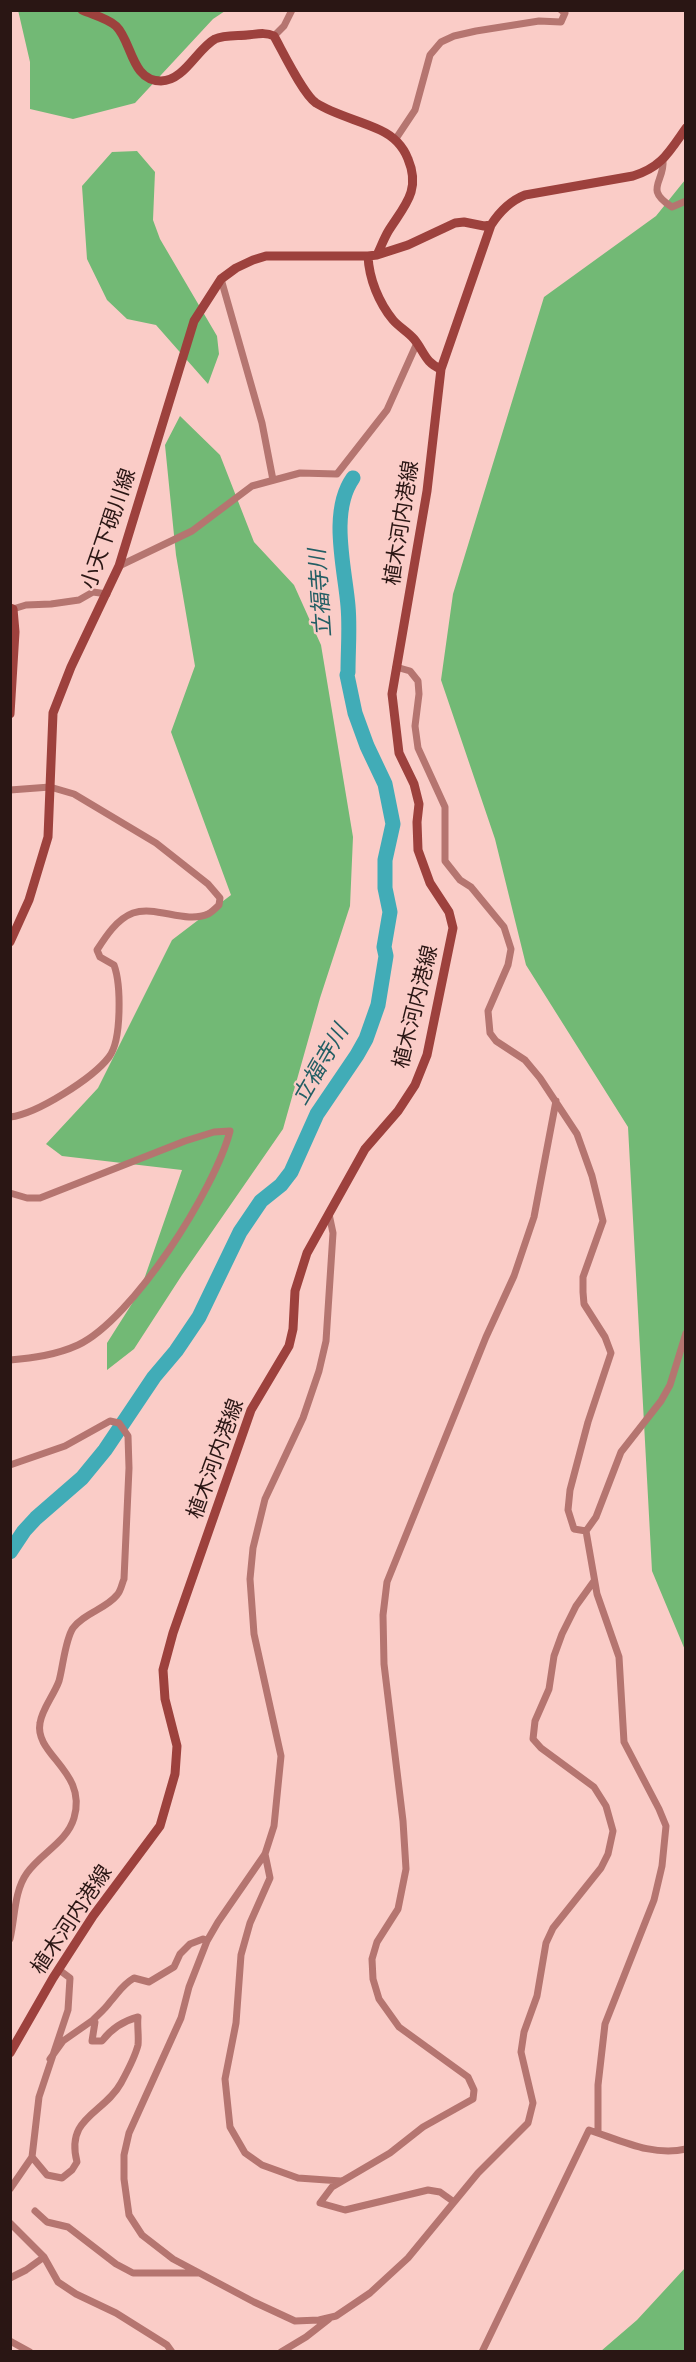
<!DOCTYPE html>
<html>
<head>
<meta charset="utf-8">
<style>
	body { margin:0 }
	#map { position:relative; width:696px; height:2362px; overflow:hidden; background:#faccc7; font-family:Figtree,sans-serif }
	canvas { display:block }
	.frame { position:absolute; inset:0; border:12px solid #2a1614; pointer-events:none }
</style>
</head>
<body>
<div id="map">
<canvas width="696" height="2362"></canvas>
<div class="frame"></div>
</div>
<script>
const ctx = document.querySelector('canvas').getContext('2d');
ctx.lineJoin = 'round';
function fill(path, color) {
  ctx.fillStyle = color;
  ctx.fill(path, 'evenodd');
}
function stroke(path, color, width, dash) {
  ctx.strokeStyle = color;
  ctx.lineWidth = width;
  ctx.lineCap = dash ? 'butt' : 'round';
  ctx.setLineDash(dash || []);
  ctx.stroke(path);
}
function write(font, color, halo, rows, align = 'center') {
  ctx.font = font + ' Figtree,"Noto Sans JP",sans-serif';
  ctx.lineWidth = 4.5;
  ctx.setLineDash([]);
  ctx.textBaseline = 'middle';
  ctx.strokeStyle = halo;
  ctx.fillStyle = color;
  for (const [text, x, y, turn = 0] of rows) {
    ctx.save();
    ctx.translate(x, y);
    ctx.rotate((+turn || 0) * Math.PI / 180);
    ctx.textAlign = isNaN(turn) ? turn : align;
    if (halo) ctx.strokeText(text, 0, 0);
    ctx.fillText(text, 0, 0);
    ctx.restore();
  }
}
fill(new Path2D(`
	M 18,10 L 225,11 L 213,19 L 135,103 L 73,119 L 30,109 L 30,62 Z
	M 137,151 L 155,172 L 153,220 L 160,239 L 217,336 L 219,354 L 208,384 L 156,325 L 127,319 L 107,300 L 87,259 L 82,186 L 112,152 Z
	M 685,180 L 685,1650 L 652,1571 L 628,1127 L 526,965 L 495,839 L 441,680 L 453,594 L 544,297 L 656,216 Z
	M 180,416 L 220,455 L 254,542 L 294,585 L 321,645 L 353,837 L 350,906 L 320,998 L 283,1129 L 182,1275 L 134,1349 L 107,1370 L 107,1343 L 140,1291 L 182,1170 L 62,1156 L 46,1144 L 98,1088 L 172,940 L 231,895 L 171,732 L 195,666 L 176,555 L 165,445 Z
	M 685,2268 L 685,2351 L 601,2351 L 637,2320 Z`), '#72b975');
stroke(new Path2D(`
	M 10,1552 L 24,1531 L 36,1518 L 82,1478 L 105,1450 L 154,1377 L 176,1351 L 199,1317 L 240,1232 L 261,1201 L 281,1185 L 291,1172 L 317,1114 L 357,1055 L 366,1039 L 378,1005 L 386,956 L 384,947 L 390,912 L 385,888 L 385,860 L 393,824 L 385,784 L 367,746 L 355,713 L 347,675 L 348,672 C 348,650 350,628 348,606 C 345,569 329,512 353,478`), '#41acb7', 15);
stroke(new Path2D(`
	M 274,36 L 284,26 L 292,10
	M 395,140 L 415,110 L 430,55 L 441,42 L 454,36 L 476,31 L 539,21 L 561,22 L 565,13 L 561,10
	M 663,160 C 665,182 643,189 672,207 L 686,201
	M 221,279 L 262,423 L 273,480
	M 119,566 L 192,531 L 252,486 L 300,473 L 337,474 L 387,410 L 417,343
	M 13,609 L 26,605 L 51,604 L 79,600 L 93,592 L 107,594
	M 396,667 L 410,671 L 418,681 L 419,694 L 415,726 L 418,748 L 445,807 L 445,861 L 460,880 L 471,887 L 504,927 L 511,949 L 508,965 L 488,1011 L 490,1033 L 496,1041 L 525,1060 L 540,1078 L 577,1134 L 592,1176 L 603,1221 L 583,1277 L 583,1292 L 584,1304 L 605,1337 L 611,1353 L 588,1422 L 570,1490 L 568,1510 L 574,1529 L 586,1531
	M 10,790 L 50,787 L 74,794 L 156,843 L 208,884 L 220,898 L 219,905 C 216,908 212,912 208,914 C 185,924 156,905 133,913 C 117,919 106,936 97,950 L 100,957 L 114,965 C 121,984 122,1040 109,1057 C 93,1078 37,1114 10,1117
	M 10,1193 L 27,1198 L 40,1198 L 185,1141 L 214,1132 L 230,1131 C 215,1189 133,1319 78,1345 C 56,1355 33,1358 10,1360
	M 329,1214 L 333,1233 L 326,1341 L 319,1371 L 303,1418 L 265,1499 L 253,1548 L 250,1579 L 254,1634 L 281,1756 L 274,1826 L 265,1854 L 218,1922 L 207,1941 L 189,1987 L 181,2018 L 129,2133 L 124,2155 L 124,2179 L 129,2215 L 142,2235 L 173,2259 L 254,2302 L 295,2321 L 319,2320 L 336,2316 L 370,2293 L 408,2258 L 478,2173 L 528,2123 L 533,2103 L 521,2052 L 524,2032 L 537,1996 L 546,1943 L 553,1928 L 601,1868 L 608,1854 L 613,1831 L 606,1806 L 594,1787 L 541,1748 L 533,1739 L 535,1721 L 549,1689 L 554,1656 L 562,1634 L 576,1606 L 594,1581
	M 10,1465 L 65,1446 L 110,1421 L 119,1423 L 128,1436 L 129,1468 L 124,1579 C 122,1583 121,1591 117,1595 C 106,1609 84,1613 73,1628 C 65,1640 63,1667 59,1681 C 54,1695 42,1709 40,1723 C 34,1755 88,1771 74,1818 C 67,1842 41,1853 27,1873 C 14,1891 15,1918 10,1939
	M 265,1854 L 270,1878 L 250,1923 L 241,1955 L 236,2023 L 225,2079 L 230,2127 L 245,2153 L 262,2165 L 298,2178 L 341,2181
	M 93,2020 C 99,2014 105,2009 110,2002 C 119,1992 122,1985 134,1978 L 149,1982 L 174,1967 L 180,1954 L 190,1944 L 203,1939 L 207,1941
	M 598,2133 L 598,2085 L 605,2024 L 654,1900 L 662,1866 L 666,1826 L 659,1809 L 624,1742 L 619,1657 L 597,1594 L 586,1531 L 596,1517 L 621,1452 L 661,1401 L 670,1385 L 686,1333
	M 32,2157 L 47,2175 L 62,2178 L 72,2170 L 77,2162 C 65,2117 104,2114 121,2083 C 127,2072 135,2057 138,2045 C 139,2036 137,2026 138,2017 C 123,2021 111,2029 102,2041 L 92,2041 L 95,2022 L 93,2020 L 63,2041 L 50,2059
	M 10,2189 L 32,2157 L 39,2097 L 68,2010 L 70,1978 L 58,1969
	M 454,2202 L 440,2192 L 428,2190 L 345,2210 L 320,2203 L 332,2187 L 390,2153 L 423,2127 L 473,2099 L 474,2090 L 468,2077 L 399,2027 L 379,1999 L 373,1979 L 372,1959 L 377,1942 L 398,1909 L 406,1869 L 403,1821 L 384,1664 L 383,1615 L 387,1582 L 486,1337 L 514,1276 L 534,1217 L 556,1101
	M 35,2211 L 47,2222 L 68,2227 L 116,2264 L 133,2273 L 197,2273
	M 10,2223 L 44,2257 L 58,2282 L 76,2294 L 116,2313 L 167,2345 L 172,2352
	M 10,2278 L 26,2270 L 44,2257
	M 10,2341 L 30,2352
	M 281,2352 L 306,2337 L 329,2319
	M 482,2352 L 589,2130 C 620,2140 653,2157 686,2149`), '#b57570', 7);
stroke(new Path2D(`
	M 82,10 C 93,15 107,18 116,26 C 132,41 131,81 161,81 C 184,81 197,49 215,39 C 224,35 238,36 247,35 C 258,34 265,32 274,36 C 283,52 303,94 316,103 C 335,115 359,120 380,130 C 393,136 403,146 408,159 C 421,190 405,205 389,230 C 384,238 381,247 377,255 L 368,256 C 369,279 379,303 393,320 C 399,327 408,332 414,339 C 424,351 425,363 441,369
	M 377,255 L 408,245 L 455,223 L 464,222 L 484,226 L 491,225
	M 10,608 L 13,609 L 15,632 L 10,714
	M 10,942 L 29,900 L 48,837 L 53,713 L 71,667 L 119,566 L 194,321 L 221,279 L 236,268 L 253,260 L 266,256 L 368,256
	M 10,2053 L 53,1978 L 93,1916 L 160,1826 L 175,1774 L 177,1746 L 165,1699 L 163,1670 L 173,1633 L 251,1410 L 289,1346 L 293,1329 L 295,1291 L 307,1253 L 365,1149 L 398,1111 L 415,1085 L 427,1055 L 453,928 L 449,912 L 430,883 L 418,850 L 417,822 L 419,804 L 414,784 L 399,753 L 392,694 L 427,491 L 441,369 L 491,225 C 500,211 510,201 525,195 L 633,176 C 662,167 669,152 686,128`), '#9d413d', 9);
write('21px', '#2a1614', '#faccc7', [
	["植木河内港線",402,523,-81],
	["小天下硯川線",109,529,-71],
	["植木河内港線",416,1007,-76],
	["植木河内港線",216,1459,-70],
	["植木河内港線",72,1920,-56]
]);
write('italic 22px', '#235e64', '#faccc7', [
	["立福寺川",321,593,-94],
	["立福寺川",321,1065,-60]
]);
</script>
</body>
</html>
